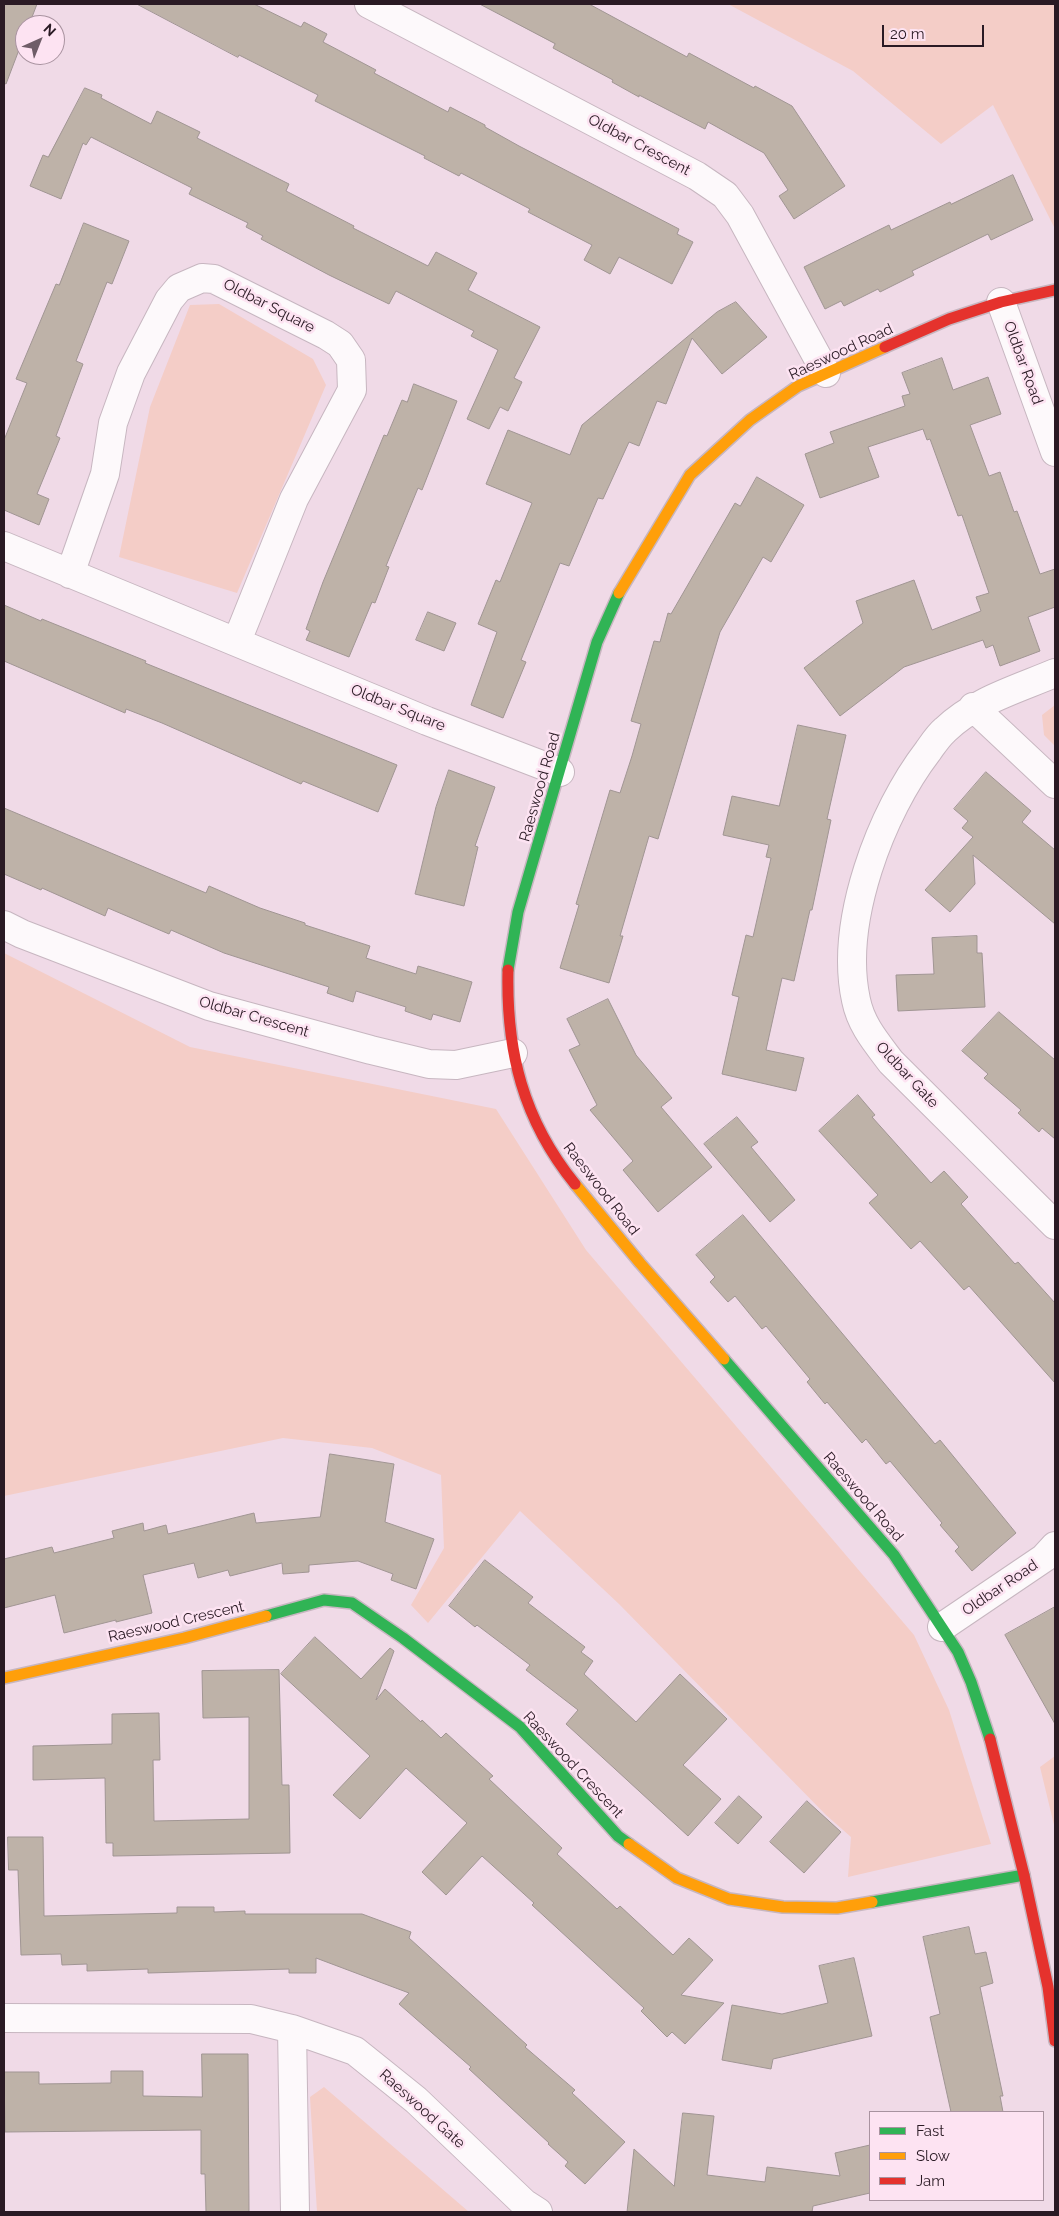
<!DOCTYPE html>
<html>
<head>
<meta charset="utf-8">
<style>
	body { margin:0 }
	#map { position:relative; width:1059px; height:2216px; overflow:hidden; background:#f0dae7; font-family:Raleway,sans-serif }
	canvas { display:block }
	.frame { position:absolute; inset:0; border:5px solid #2a1a24; pointer-events:none }
	.legend { position:absolute; left:869px; top:2111px; width:175px; height:90px; box-sizing:border-box; background:#fde3f2; border:1px solid #a993a0; margin:0; padding:6px 9px; list-style:none; font-size:15px; color:#2a1a24 }
	.legend li { display:flex; align-items:center; gap:10px; height:25px }
	.legend b { width:25px; border:1px solid #a993a0 }
	.north { position:absolute; left:15px; top:15px; width:50px; height:50px; box-sizing:border-box; background:#fde3f2; border:1px solid #a993a0; border-radius:50%; rotate:44deg; font-size:14px; font-weight:700; line-height:20px; text-align:center; color:#2a1a24 }
	.north::after { content:''; display:block; margin:auto; width:18px; height:22px; background:#6f5d68; clip-path:polygon(50% 0,100% 100%,50% 72%,0 100%) }
	.scale { position:absolute; left:882px; top:25px; width:102px; height:22px; box-sizing:border-box; border:2px solid #2a1a24; border-top:0; padding-left:6px; font-size:15px; line-height:18px; white-space:nowrap; color:#2a1a24; -webkit-text-stroke:4px #fde3f2; paint-order:stroke }
</style>
</head>
<body>
<div id="map">
<canvas width="1059" height="2216"></canvas>
<div class="frame"></div>
<ul class="legend">
<li><b style="height:6px;background:#30b455"></b>Fast</li>
<li><b style="height:6px;background:#ff9f0a"></b>Slow</li>
<li><b style="height:6px;background:#e5322d"></b>Jam</li>
</ul>
<div class="north">N</div>
<div class="scale">20 m</div>
</div>
<script>
const ctx = document.querySelector('canvas').getContext('2d');
ctx.lineJoin = 'round';
function fill(path, color) {
  ctx.fillStyle = color;
  ctx.fill(path, 'evenodd');
}
function stroke(path, color, width, dash) {
  ctx.strokeStyle = color;
  ctx.lineWidth = width;
  ctx.lineCap = dash ? 'butt' : 'round';
  ctx.setLineDash(dash || []);
  ctx.stroke(path);
}
function write(font, color, halo, rows, align = 'center') {
  ctx.font = font + ' Raleway,sans-serif';
  ctx.lineWidth = 5;
  ctx.setLineDash([]);
  ctx.textBaseline = 'middle';
  ctx.strokeStyle = halo;
  ctx.fillStyle = color;
  for (const [text, x, y, turn = 0] of rows) {
    ctx.save();
    ctx.translate(x, y);
    ctx.rotate((+turn || 0) * Math.PI / 180);
    ctx.textAlign = isNaN(turn) ? turn : align;
    if (halo) ctx.strokeText(text, 0, 0);
    ctx.fillText(text, 0, 0);
    ctx.restore();
  }
}
fill(new Path2D(`
	M 728,4 L 1055,4 L 1055,229 L 993,105 L 941,144 L 853,71 Z
	M 219,304 L 313,359 L 326,385 L 237,593 L 119,557 L 150,407 L 190,305 Z
	M 1055,705 L 1055,746 L 1044,735 L 1042,715 Z
	M 4,953 L 190,1047 L 496,1109 L 586,1250 L 914,1635 L 949,1710 L 991,1844 L 848,1877 L 851,1837 L 826,1815 L 619,1604 L 520,1511 L 428,1623 L 411,1605 L 444,1548 L 441,1475 L 372,1448 L 283,1438 L 4,1496 Z
	M 1055,1756 L 1055,1829 L 1040,1767 Z
	M 324,2087 L 469,2212 L 317,2212 L 310,2097 Z`), '#f4cdc7');
const building = new Path2D(`
	M 4,4 L 37,4 L 29,25 L 25,25 L 25,34 L 6,84 L 4,83 Z
	M 137,4 L 254,4 L 301,27 L 304,22 L 327,34 L 323,42 L 376,70 L 374,73 L 448,112 L 450,107 L 485,125 L 485,127 L 519,146 L 679,229 L 677,234 L 693,242 L 672,284 L 619,257 L 610,274 L 584,260 L 592,245 L 528,212 L 530,209 L 461,173 L 459,176 L 424,158 L 425,156 L 315,101 L 318,95 L 239,55 L 238,57 Z
	M 480,4 L 589,4 L 687,57 L 689,53 L 754,88 L 755,86 L 792,106 L 845,186 L 794,219 L 779,196 L 788,190 L 764,153 L 708,122 L 705,129 L 639,95 L 639,97 L 612,82 L 613,80 L 553,48 L 555,44 Z
	M 85,88 L 102,95 L 101,98 L 151,124 L 157,111 L 200,132 L 197,138 L 289,184 L 286,191 L 354,226 L 353,228 L 428,266 L 436,252 L 477,273 L 468,290 L 540,327 L 514,378 L 522,382 L 508,411 L 500,407 L 489,429 L 467,419 L 498,350 L 471,336 L 474,331 L 396,291 L 389,304 L 329,275 L 261,239 L 263,236 L 246,227 L 248,223 L 189,194 L 192,188 L 91,137 L 86,145 L 83,143 L 61,199 L 30,186 L 43,155 L 48,157 Z
	M 1013,175 L 1033,220 L 991,240 L 988,234 L 912,271 L 914,275 L 880,292 L 878,289 L 844,306 L 841,301 L 825,309 L 804,267 L 889,225 L 891,230 L 950,202 L 951,204 Z
	M 84,223 L 129,241 L 112,284 L 107,282 L 76,361 L 83,364 L 56,436 L 60,438 L 37,494 L 49,499 L 39,525 L 4,510 L 4,440 L 27,383 L 16,379 L 56,284 L 59,285 Z
	M 736,302 L 767,337 L 722,374 L 692,338 L 666,404 L 657,401 L 639,446 L 629,442 L 603,499 L 598,498 L 569,566 L 560,563 L 521,660 L 526,662 L 503,718 L 471,705 L 497,632 L 478,624 L 496,580 L 500,582 L 532,503 L 486,484 L 508,430 L 570,455 L 582,425 L 717,312 Z
	M 942,358 L 953,390 L 988,377 L 1001,414 L 970,425 L 989,476 L 1000,472 L 1014,512 L 1017,511 L 1040,574 L 1055,569 L 1055,607 L 1028,617 L 1040,651 L 1000,666 L 993,645 L 986,648 L 983,640 L 904,667 L 840,716 L 804,668 L 863,623 L 856,601 L 914,580 L 932,630 L 981,611 L 976,597 L 989,593 L 962,515 L 958,516 L 930,439 L 927,440 L 923,429 L 868,447 L 879,477 L 820,498 L 805,454 L 834,443 L 830,432 L 905,406 L 902,396 L 910,394 L 902,373 Z
	M 414,384 L 457,401 L 422,490 L 418,488 L 386,566 L 389,567 L 375,603 L 372,602 L 349,657 L 306,640 L 310,631 L 306,629 L 323,582 L 384,435 L 387,436 L 402,400 L 407,402 Z
	M 757,477 L 804,505 L 771,562 L 763,557 L 720,632 L 658,839 L 649,836 L 620,936 L 623,936 L 609,983 L 560,968 L 579,905 L 576,904 L 610,790 L 620,793 L 632,756 L 641,724 L 631,721 L 654,641 L 660,642 L 668,613 L 671,614 L 735,503 L 740,506 Z
	M 4,605 L 41,621 L 42,619 L 146,661 L 145,663 L 397,765 L 378,812 L 303,781 L 301,784 L 162,723 L 126,709 L 125,713 L 4,661 Z
	M 428,612 L 456,623 L 444,651 L 416,640 Z
	M 798,725 L 846,735 L 827,819 L 831,820 L 812,910 L 810,910 L 794,981 L 782,978 L 766,1050 L 804,1058 L 796,1091 L 722,1074 L 739,997 L 732,995 L 746,935 L 753,937 L 771,858 L 766,857 L 769,845 L 723,835 L 732,796 L 779,806 Z
	M 449,770 L 495,787 L 475,846 L 478,847 L 464,906 L 415,894 L 436,807 Z
	M 986,772 L 1031,811 L 1022,822 L 1055,850 L 1055,924 L 973,855 L 975,884 L 950,912 L 925,890 L 973,837 L 962,828 L 968,821 L 954,809 Z
	M 4,808 L 206,893 L 209,886 L 260,908 L 305,923 L 305,925 L 370,946 L 366,958 L 416,974 L 418,966 L 472,982 L 460,1022 L 433,1014 L 431,1020 L 405,1011 L 406,1007 L 356,991 L 353,1002 L 327,993 L 329,987 L 224,953 L 171,930 L 169,934 L 108,908 L 105,916 L 42,888 L 41,890 L 4,874 Z
	M 977,936 L 977,953 L 982,953 L 985,1007 L 898,1011 L 896,975 L 934,974 L 932,938 Z
	M 608,999 L 636,1055 L 672,1098 L 661,1107 L 712,1167 L 658,1212 L 623,1170 L 633,1161 L 590,1110 L 597,1105 L 569,1050 L 580,1045 L 567,1019 Z
	M 999,1012 L 1055,1060 L 1055,1139 L 1042,1128 L 1039,1132 L 1018,1113 L 1021,1110 L 984,1078 L 988,1074 L 962,1051 Z
	M 858,1095 L 875,1115 L 872,1117 L 931,1183 L 944,1171 L 968,1197 L 961,1204 L 1015,1264 L 1018,1262 L 1055,1303 L 1055,1383 L 969,1286 L 964,1290 L 920,1241 L 911,1249 L 869,1203 L 878,1195 L 819,1131 Z
	M 737,1117 L 758,1142 L 751,1147 L 795,1200 L 770,1222 L 704,1144 Z
	M 743,1215 L 935,1444 L 940,1440 L 1016,1533 L 972,1571 L 955,1551 L 959,1547 L 940,1525 L 942,1523 L 890,1461 L 886,1464 L 866,1439 L 862,1443 L 827,1402 L 825,1404 L 807,1382 L 810,1379 L 766,1326 L 762,1329 L 735,1296 L 728,1302 L 710,1282 L 715,1277 L 696,1255 Z
	M 330,1454 L 394,1464 L 385,1522 L 434,1539 L 416,1589 L 391,1580 L 393,1574 L 358,1561 L 309,1565 L 309,1572 L 283,1574 L 282,1563 L 230,1576 L 228,1570 L 198,1578 L 194,1563 L 143,1575 L 152,1613 L 116,1622 L 116,1620 L 64,1633 L 55,1595 L 4,1608 L 4,1559 L 52,1547 L 54,1553 L 114,1538 L 112,1531 L 143,1523 L 144,1531 L 166,1525 L 168,1534 L 254,1513 L 256,1523 L 320,1517 Z
	M 485,1560 L 533,1597 L 528,1603 L 585,1647 L 581,1652 L 593,1661 L 584,1674 L 636,1722 L 680,1674 L 727,1719 L 683,1765 L 721,1799 L 688,1836 L 566,1724 L 578,1710 L 526,1670 L 530,1665 L 477,1625 L 475,1627 L 449,1606 Z
	M 1055,1607 L 1055,1724 L 1005,1635 Z
	M 315,1637 L 361,1679 L 390,1648 L 394,1651 L 376,1700 L 385,1689 L 421,1722 L 422,1720 L 441,1738 L 446,1733 L 493,1776 L 489,1779 L 562,1848 L 557,1854 L 617,1909 L 620,1906 L 673,1955 L 689,1938 L 713,1960 L 681,1995 L 724,2003 L 685,2044 L 672,2032 L 667,2037 L 641,2011 L 644,2008 L 532,1905 L 534,1903 L 482,1856 L 446,1895 L 422,1872 L 467,1823 L 406,1768 L 360,1819 L 333,1795 L 370,1756 L 281,1674 Z
	M 279,1670 L 282,1785 L 289,1785 L 290,1853 L 113,1856 L 113,1843 L 106,1843 L 105,1778 L 33,1780 L 33,1746 L 112,1744 L 112,1714 L 159,1713 L 160,1760 L 153,1760 L 154,1821 L 249,1819 L 249,1717 L 203,1718 L 202,1671 Z
	M 739,1796 L 762,1817 L 738,1844 L 715,1823 Z
	M 807,1801 L 841,1832 L 804,1873 L 770,1842 Z
	M 8,1837 L 43,1837 L 44,1916 L 177,1913 L 177,1907 L 214,1907 L 214,1912 L 245,1911 L 245,1914 L 362,1914 L 411,1932 L 409,1938 L 527,2045 L 525,2047 L 575,2090 L 572,2093 L 625,2142 L 585,2184 L 565,2166 L 568,2162 L 548,2144 L 549,2143 L 469,2069 L 471,2067 L 399,2004 L 409,1993 L 316,1958 L 316,1973 L 289,1973 L 289,1969 L 148,1973 L 148,1969 L 87,1971 L 87,1964 L 62,1965 L 61,1954 L 21,1955 L 18,1870 L 9,1870 Z
	M 969,1927 L 975,1954 L 986,1952 L 993,1983 L 980,1987 L 1003,2096 L 1000,2096 L 1003,2112 L 951,2112 L 930,2017 L 940,2014 L 923,1937 Z
	M 854,1958 L 872,2036 L 773,2059 L 771,2069 L 722,2060 L 732,2005 L 782,2014 L 828,2003 L 819,1966 Z
	M 202,2054 L 248,2054 L 249,2212 L 206,2212 L 205,2174 L 201,2174 L 201,2130 L 5,2132 L 4,2072 L 39,2072 L 39,2084 L 111,2083 L 111,2071 L 143,2071 L 143,2096 L 202,2097 Z
	M 683,2113 L 714,2116 L 707,2175 L 765,2182 L 767,2167 L 840,2176 L 835,2153 L 870,2145 L 870,2193 L 813,2206 L 812,2212 L 627,2212 L 634,2149 L 674,2186 Z`);
fill(building, '#beb2a8');
stroke(building, '#a09593', 1);
const street = new Path2D(`
	M 369,4 L 697,176 L 725,195 L 740,215 L 826,373
	M 1001,302 L 1055,452
	M 4,546 L 427,721 L 560,772
	M 70,574 L 105,474 L 113,423 L 131,373 L 169,300 L 179,288 L 202,278 L 214,279 L 326,335 L 340,344 L 351,360 L 352,390 L 294,499 L 237,641
	M 1055,673 C 1017,689 975,701 945,730 C 938,736 933,744 928,751 C 881,812 839,922 856,1000 C 861,1025 876,1042 891,1062 L 1055,1225
	M 973,707 L 1055,784
	M 4,925 L 22,934 L 209,1006 L 371,1050 L 429,1064 L 456,1065 L 513,1053
	M 942,1627 L 1044,1558 L 1055,1546
	M 4,2018 L 251,2019 L 292,2029 L 355,2051 L 416,2100 L 524,2203 L 538,2212
	M 292,2029 L 295,2212`);
const fast = new Path2D(`
	M 508,970 L 518,912 L 597,642 L 619,593
	M 724,1359 L 894,1555 L 958,1652 L 971,1682 L 990,1739
	M 266,1616 L 324,1600 L 352,1603 L 403,1638 L 520,1727 L 618,1836 L 629,1844
	M 872,1902 L 1024,1875`);
const slow = new Path2D(`
	M 619,593 L 690,475 L 750,420 L 798,386 L 885,347
	M 575,1184 L 640,1263 L 724,1359
	M 4,1678 L 184,1638 L 266,1616
	M 629,1844 L 677,1878 L 729,1899 L 783,1907 L 837,1908 L 872,1902`);
const jam = new Path2D(`
	M 885,347 L 949,319 L 1001,302 L 1055,290
	M 508,970 C 506,1051 523,1120 575,1184
	M 990,1739 L 1024,1875 L 1048,1987 L 1055,2041`);
stroke(street, '#c7b6c0', 30);
stroke(fast, '#c7b6c0', 14);
stroke(slow, '#c7b6c0', 14);
stroke(jam, '#c7b6c0', 14);
stroke(street, '#fdf9fb', 28);
stroke(fast, '#30b455', 11);
stroke(slow, '#ff9f0a', 11);
stroke(jam, '#e5322d', 11);
write('15px', '#2a1a24', '#fde3f2', [
	["Oldbar Crescent",639,145,28],
	["Oldbar Square",269,306,27],
	["Raeswood Road",841,352,-25],
	["Oldbar Road",1023,363,70],
	["Oldbar Square",398,708,22],
	["Raeswood Road",540,787,-74],
	["Oldbar Crescent",254,1017,16],
	["Oldbar Gate",907,1075,47],
	["Raeswood Road",601,1189,52],
	["Raeswood Road",863,1497,49],
	["Oldbar Road",1000,1588,-34],
	["Raeswood Crescent",176,1622,-13],
	["Raeswood Crescent",573,1765,47],
	["Raeswood Gate",422,2109,42]
]);
</script>
</body>
</html>
